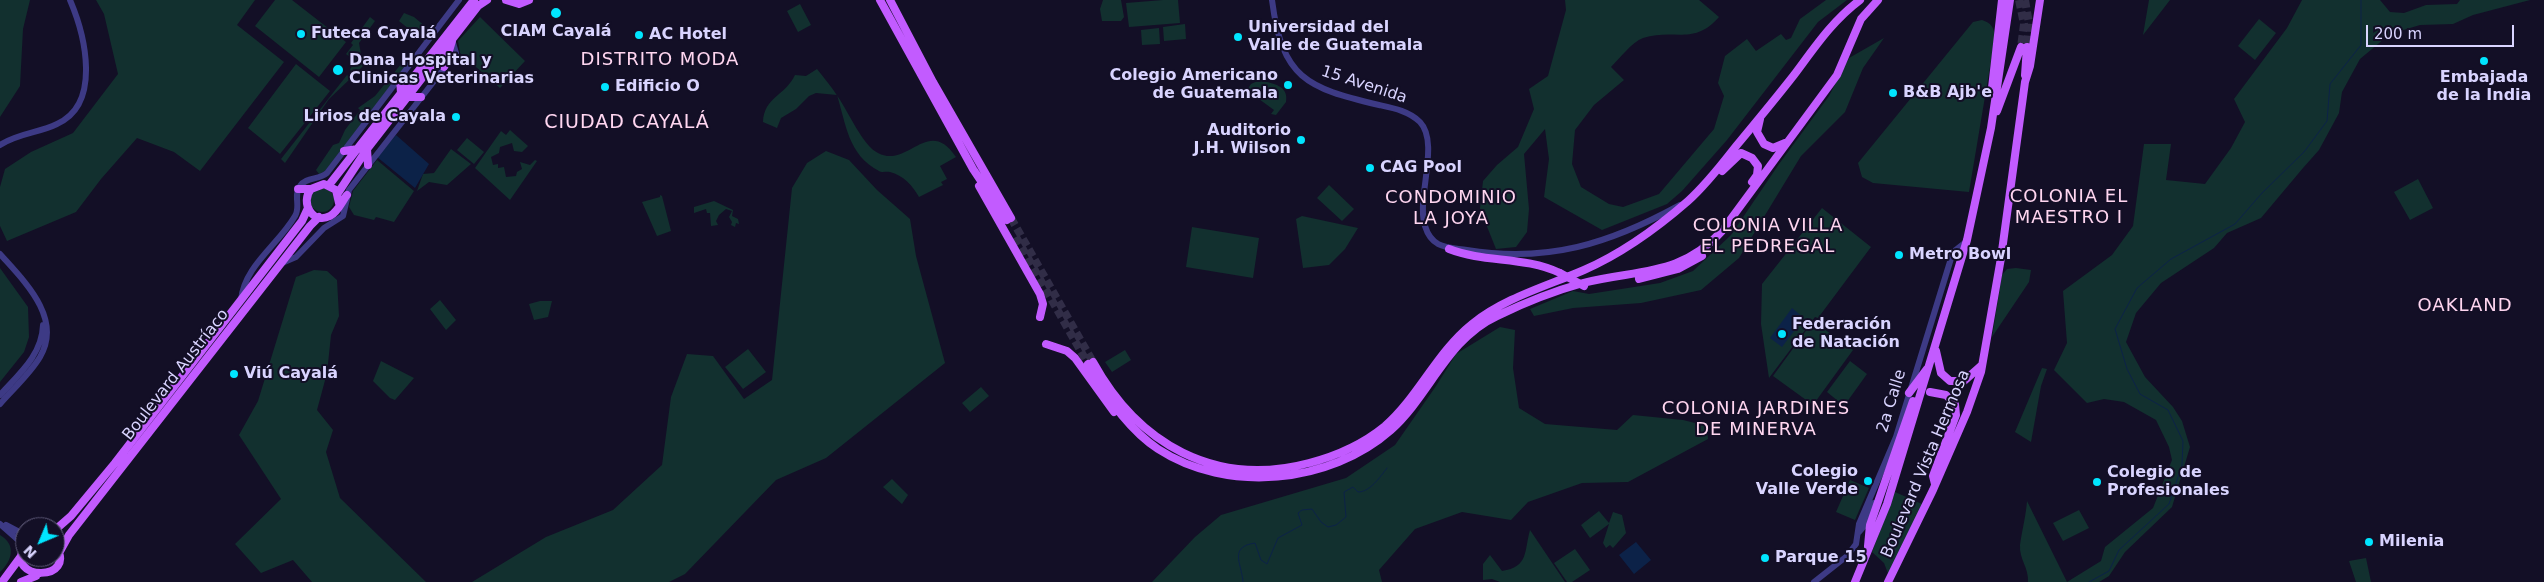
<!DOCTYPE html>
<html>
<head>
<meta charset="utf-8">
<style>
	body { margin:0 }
	#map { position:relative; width:2544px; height:582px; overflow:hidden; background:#130f26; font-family:"DejaVu Sans",sans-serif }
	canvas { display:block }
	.north { position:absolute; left:15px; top:517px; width:50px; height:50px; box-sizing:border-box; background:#130f26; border:1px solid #625e7d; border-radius:50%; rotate:225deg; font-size:14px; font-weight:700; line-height:20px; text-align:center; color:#d9d4ff }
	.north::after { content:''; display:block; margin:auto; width:18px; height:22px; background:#00e5ff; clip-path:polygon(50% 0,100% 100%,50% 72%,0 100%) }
	.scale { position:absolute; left:2366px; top:25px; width:148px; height:22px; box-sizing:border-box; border:2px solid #d9d4ff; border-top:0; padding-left:6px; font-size:15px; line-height:18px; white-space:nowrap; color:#d9d4ff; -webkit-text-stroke:4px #130f26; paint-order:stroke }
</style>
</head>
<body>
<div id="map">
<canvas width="2544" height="582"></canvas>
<div class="north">N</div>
<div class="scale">200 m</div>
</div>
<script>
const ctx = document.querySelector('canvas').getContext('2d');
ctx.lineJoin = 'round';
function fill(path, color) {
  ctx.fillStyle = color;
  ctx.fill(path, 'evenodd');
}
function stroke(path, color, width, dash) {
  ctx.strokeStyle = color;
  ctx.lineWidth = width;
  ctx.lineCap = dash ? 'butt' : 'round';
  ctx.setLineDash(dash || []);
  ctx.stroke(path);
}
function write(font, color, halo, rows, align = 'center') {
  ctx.font = font + ' "DejaVu Sans",sans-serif';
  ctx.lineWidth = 4;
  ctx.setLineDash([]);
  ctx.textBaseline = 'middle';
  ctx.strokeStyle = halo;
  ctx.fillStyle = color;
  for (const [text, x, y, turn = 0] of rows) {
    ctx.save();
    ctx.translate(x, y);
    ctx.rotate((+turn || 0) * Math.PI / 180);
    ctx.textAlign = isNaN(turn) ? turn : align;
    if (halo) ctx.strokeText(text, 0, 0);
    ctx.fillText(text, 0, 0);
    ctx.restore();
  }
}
fill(new Path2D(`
	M 0,0 L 30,0 L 23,29 L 20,86 L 0,117 Z
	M 96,0 L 255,0 L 237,25 L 284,62 L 200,171 L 174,152 L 137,138 L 101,179 L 76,212 L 7,241 L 0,226 L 0,187 L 5,169 L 31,152 L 73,133 L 118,74 L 104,14 Z
	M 275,0 L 292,0 L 346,42 L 319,77 L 255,26 Z
	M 1103,0 L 1121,0 L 1124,17 L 1121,21 L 1102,21 L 1100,9 Z
	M 1163,0 L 1178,0 L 1180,23 L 1129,27 L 1126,3 Z
	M 1565,0 L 1699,0 L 1719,17 C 1694,46 1674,28 1643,38 C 1632,42 1620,58 1611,67 L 1624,80 L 1594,105 L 1575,130 L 1572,164 L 1581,187 L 1609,204 L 1623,207 L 1659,194 L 1714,129 L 1724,96 L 1718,83 L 1725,56 L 1747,39 L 1756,51 L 1781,34 L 1786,40 L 1791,38 L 1800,19 L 1826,0 L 1847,0 L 1818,22 L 1727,140 L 1682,191 L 1667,204 L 1602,230 L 1544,197 L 1549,159 L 1545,129 L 1524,154 L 1529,209 L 1527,232 L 1516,247 L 1496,249 L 1480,209 L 1483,181 L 1497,165 L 1518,147 L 1534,109 L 1529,89 L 1548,76 L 1566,10 Z
	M 2149,0 L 2170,0 L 2143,35 Z
	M 2302,0 L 2380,0 L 2390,12 L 2404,13 L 2426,5 L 2457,4 L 2460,0 L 2530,0 L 2473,15 L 2453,24 L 2420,25 L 2390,34 L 2360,59 L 2342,92 L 2339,113 L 2319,150 L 2303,168 L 2261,218 L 2227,233 L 2214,248 L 2161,283 L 2136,313 L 2126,342 L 2145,377 L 2173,407 L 2182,421 L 2190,447 L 2172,507 L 2125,552 L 2109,576 L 2099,582 L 2028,582 C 2029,568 2019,559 2020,545 C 2022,530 2026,516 2027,501 L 2067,582 L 2101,561 L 2105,547 L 2153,508 L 2172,460 L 2169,447 L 2156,420 L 2124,402 L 2104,399 L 2087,403 L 2054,370 L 2067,343 L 2063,291 L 2112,255 L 2133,226 L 2144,144 L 2171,144 L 2166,180 L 2205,184 L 2231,148 L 2245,122 L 2234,99 L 2287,28 Z
	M 800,4 L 811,25 L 798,32 L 787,11 Z
	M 404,13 L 414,17 L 432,32 L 424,41 L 399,21 Z
	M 370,17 L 375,21 L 359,43 L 363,66 L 353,76 L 350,69 L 356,62 L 346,54 L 353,45 L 351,43 Z
	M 480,17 L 525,61 L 500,88 L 460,53 L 458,41 Z
	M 2259,19 L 2276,33 L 2255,60 L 2238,46 Z
	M 1982,20 C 1991,23 1994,27 1995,37 L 1969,192 L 1873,183 L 1862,177 L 1858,163 L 1973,22 Z
	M 1185,24 L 1186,39 L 1164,41 L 1163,27 Z
	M 1159,28 L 1160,44 L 1142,45 L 1141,30 Z
	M 1884,38 L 1863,68 L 1845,112 L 1801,156 L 1739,258 L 1701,290 L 1641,303 L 1573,308 L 1534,316 L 1530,309 L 1573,291 L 1589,294 L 1660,283 L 1693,271 L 1731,235 L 1779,164 L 1829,96 L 1849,58 Z
	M 406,58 L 410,60 L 325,171 L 319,174 L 316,170 L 333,145 L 339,143 L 345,130 L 360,110 L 358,108 L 375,96 Z
	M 296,64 L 330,91 L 280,154 L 248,128 Z
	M 817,69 C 824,78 832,87 838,97 C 848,111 863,146 878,153 C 908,169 928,115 956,157 L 940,166 L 947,179 L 941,182 L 943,185 L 919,197 C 913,186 903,175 890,172 C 886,171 882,173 879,171 C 848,155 846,124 837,95 L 816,93 L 809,96 L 796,109 L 781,118 L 777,128 L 763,122 C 764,97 785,96 795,75 L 806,76 Z
	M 347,75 L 351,78 L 329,99 L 285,163 L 281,159 Z
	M 1260,80 C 1273,84 1289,85 1286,102 L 1276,115 L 1271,114 L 1274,110 L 1252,94 L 1249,97 L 1245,93 L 1251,84 Z
	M 510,130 L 528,146 L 522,152 L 514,151 L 512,143 L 500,147 L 499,153 L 491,157 L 493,165 L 498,164 L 498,168 L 504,167 L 506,177 L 516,176 L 517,172 L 522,169 L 520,162 L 530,165 L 535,160 L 537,161 L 510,200 L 475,168 L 501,131 L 506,135 Z
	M 467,138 L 484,152 L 474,164 L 457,150 Z
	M 451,149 L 471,164 L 447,185 L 429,182 L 417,191 L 423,174 L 434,173 Z
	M 826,151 L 849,160 L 877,190 L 910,219 L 916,256 L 945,363 L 826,458 L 776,480 L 685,574 L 669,582 L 472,582 L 546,537 L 613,510 L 662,465 L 671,397 L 687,354 L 713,356 L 744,399 L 772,380 L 792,188 L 807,163 Z
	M 377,160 L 414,191 L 394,222 L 376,217 L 374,220 L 354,215 L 349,207 L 353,191 Z
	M 2418,179 L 2433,208 L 2410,220 L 2394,192 Z
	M 1329,185 L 1354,209 L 1342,221 L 1317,198 Z
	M310 200a12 12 0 1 1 24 0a12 12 0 1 1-24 0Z
	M 660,195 L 662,196 L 671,231 L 657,236 L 642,202 L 660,197 Z
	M 714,201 L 733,210 L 732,216 L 738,219 L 739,224 L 736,223 L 735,227 L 731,225 L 732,222 L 729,217 L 732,211 L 726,209 L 719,215 L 716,221 L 718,225 L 711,226 L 710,213 L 707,213 L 706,209 L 694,213 L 694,207 Z
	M 1822,208 L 1871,247 L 1818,318 L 1815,317 L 1769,378 L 1761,324 L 1762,284 Z
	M 1302,216 L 1358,228 L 1345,249 L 1329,265 L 1303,268 L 1296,219 Z
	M 1192,227 L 1259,238 L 1253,278 L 1186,267 Z
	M 0,268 L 28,307 L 29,337 L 24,352 L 0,382 Z
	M 2016,268 L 2031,270 L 2029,282 L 1992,337 L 2002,275 L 2007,269 Z
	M 314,270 L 327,271 L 337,280 L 339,316 L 331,335 L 327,373 L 317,410 L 333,430 L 326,452 L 340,498 L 426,582 L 312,582 L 293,560 L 261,573 L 235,544 L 281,499 L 239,435 L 258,401 L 296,277 Z
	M 440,300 L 456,320 L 446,330 L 430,309 Z
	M 540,301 L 552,301 L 548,317 L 534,320 L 529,304 Z
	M 1813,321 L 1853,350 L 1813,405 L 1773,376 Z
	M 1500,327 L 1515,330 L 1513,368 L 1519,408 L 1545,424 L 1617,430 L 1633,415 L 1683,420 L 1707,426 L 1708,439 L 1628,482 L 1582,483 L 1528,502 L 1511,520 L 1462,512 L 1415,529 L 1379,570 L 1382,582 L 1152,582 L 1195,537 L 1221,515 L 1346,478 L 1395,445 L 1436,386 L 1456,354 Z
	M 748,349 L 766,372 L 743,389 L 725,367 Z
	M 1125,350 L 1131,360 L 1112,372 L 1105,362 Z
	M 381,361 L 414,378 L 395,400 L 390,398 L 373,381 Z
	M 1850,361 L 1867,374 L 1844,406 L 1827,392 Z
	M 2042,368 L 2047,369 L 2041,386 L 2031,442 L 2015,432 Z
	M 981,387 L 989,396 L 970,412 L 962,403 Z
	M 892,479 L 908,495 L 902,504 L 883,487 Z
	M 1850,480 L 1869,488 L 1855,520 L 1836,512 Z
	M 1895,492 L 1922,504 L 1889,576 L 1884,563 L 1872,552 Z
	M 2079,510 L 2089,528 L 2063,541 L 2053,523 Z
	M 1599,511 L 1609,523 L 1613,512 L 1622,515 L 1626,533 L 1613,548 L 1610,545 L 1606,548 L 1603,543 L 1609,524 L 1590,538 L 1581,525 Z
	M 1530,530 L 1565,582 L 1500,582 L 1492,579 L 1483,580 L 1483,564 L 1490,555 L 1502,571 C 1529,567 1524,551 1530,530 Z
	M 0,535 C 17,545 12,561 0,572 Z
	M 1575,549 L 1590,570 L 1572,582 L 1567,582 L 1554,563 Z
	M 2366,558 L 2371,582 L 2356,582 L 2349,561 Z`), '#12302f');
fill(new Path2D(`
	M 396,135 L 429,164 L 415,188 L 377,157 Z
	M 1792,308 L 1804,318 L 1782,347 L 1770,338 Z
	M 1636,542 L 1651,560 L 1634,574 L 1619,555 Z`), '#0c2248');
stroke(new Path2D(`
	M 1243,582 C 1242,564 1228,547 1255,543 L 1261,560 L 1267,564 L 1278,538 L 1302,525 L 1298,513 L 1302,510 L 1312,509 L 1321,522 L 1328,527 L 1336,525 L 1346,517 L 1344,492 L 1353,487 L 1358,492 C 1370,492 1380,477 1387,468
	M 2089,582 L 2109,571 L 2119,550 L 2169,504 L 2182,465 L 2183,441 L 2168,410 L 2140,394 L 2127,369 L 2115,329 L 2137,288 L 2171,259 L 2235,224 L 2262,193 L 2304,152 L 2327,121 L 2330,84 L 2361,45 L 2361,0`), '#0c2248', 1);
stroke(new Path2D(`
	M 2019,0 L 2024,24 L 2021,47
	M 2025,0 L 2029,23 L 2027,47
	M 1011,218 L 1093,362
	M 1016,237 L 1088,364`), '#312d47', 8, [8, 4]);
stroke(new Path2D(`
	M 1272,0 C 1282,78 1306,88 1379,105 C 1393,108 1409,111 1420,122 C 1440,143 1416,198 1425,226 C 1432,249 1448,247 1467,250 C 1548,263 1609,244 1680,205
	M 0,145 C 18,133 39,133 57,124 C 102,104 85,35 70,0
	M 0,254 C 24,281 63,318 40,357 C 30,374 13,389 0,404
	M 282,263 L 296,257 L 324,228 L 343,216 L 349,190 L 456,53 L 452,39
	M 241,300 C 244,266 279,244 295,216 C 301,207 293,195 300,186 C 306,177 319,180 327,173 L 459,0
	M 0,395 C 19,374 42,355 43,325
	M 0,524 L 25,546
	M 6,525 L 25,535
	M 1859,532 L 1865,525 L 1874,503
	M 1814,582 L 1847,556 L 1856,544 L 1859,524 L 1896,437 L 1953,252 L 1967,241`), '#3d3a85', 6);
stroke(new Path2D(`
	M 506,0 L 519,4 L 529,0
	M 880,0 L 973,169 L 1007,220
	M 890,0 L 933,82 L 1011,218
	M 444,67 L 452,41
	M 2025,75 L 2027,47
	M 400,79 L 401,93
	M 1992,88 L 2002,0
	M 407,97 L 421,97
	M 1997,111 L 2021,47
	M 1760,119 L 1757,132 L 1764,144 L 1773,148 L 1785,143
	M 367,149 L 368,165
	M 344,151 L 358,149
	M 1722,171 L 1741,153 L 1752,158 L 1758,166 L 1757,175 L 1752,182
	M 329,185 L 474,0
	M 979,186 L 1040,294 L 1043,304 L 1040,317
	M 298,189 L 311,189
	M 338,193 L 367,149 L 478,6 L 487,0
	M 339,203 L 336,190 L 324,184 L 311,189 C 300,202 312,225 330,216 C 338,212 342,201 347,195
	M 1449,249 C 1485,263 1524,256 1560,273
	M 1639,279 L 1678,269 L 1702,256
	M 1046,344 L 1067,351 L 1075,358 L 1114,412
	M 1936,351 L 1941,373 L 1950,381 L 1964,381 L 1982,365
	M 1093,362 C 1138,444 1215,488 1309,463 C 1336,456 1363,444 1385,426 C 1419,396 1436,353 1472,324 C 1504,298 1547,286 1584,270 C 1623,253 1657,228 1688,201 C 1707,184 1722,164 1737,145 C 1757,121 1776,98 1794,75 C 1815,47 1832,21 1860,0
	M 1088,364 C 1105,395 1128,429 1158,449 C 1227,494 1330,484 1391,430 C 1430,395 1447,339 1497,316 C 1524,303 1554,291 1583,283 C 1638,269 1680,277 1722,231 L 1837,75 L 1861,19 L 1878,0
	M 1930,392 L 1946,395 L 1955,404 L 1956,415 L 1933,476 L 1935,484
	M 1909,393 L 1927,369
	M 55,530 L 71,516 L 115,463 L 302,221 L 308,208
	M 25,546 C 3,582 80,582 55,545
	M 1868,546 L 1870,525 L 1913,401
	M 59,553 L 69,535 L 310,226 L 319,217
	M 2,582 L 22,555
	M 21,582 L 36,576
	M 1855,582 L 1887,504 L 1967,240 L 1991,128 L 2010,0
	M 1888,582 L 1933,490 L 1967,412 L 1981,372 L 2001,258 L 2025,82 L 2030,66 L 2040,0`), '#c25bff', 8);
stroke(new Path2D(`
	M 1560,273 L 1584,286`), '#c25bff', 8);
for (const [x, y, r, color] of [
	[556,13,6,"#00e5ff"],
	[301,34,5,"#00e5ff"],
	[639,35,5,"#00e5ff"],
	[1238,37,5,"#00e5ff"],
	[2484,61,5,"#00e5ff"],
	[338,70,6,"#00e5ff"],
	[1288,85,5,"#00e5ff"],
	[605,87,5,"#00e5ff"],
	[1893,93,5,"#00e5ff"],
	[456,117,5,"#00e5ff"],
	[1301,140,5,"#00e5ff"],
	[1370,168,5,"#00e5ff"],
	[1899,255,5,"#00e5ff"],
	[1782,334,5,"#00e5ff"],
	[234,374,5,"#00e5ff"],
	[1868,481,5,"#00e5ff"],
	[2097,482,5,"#00e5ff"],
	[2369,542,5,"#00e5ff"],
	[1765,558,5,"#00e5ff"]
]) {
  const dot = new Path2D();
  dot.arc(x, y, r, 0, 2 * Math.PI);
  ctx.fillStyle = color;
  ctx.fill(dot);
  stroke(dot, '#130f26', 2);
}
write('bold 16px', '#d9d4ff', '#130f26', [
	["Universidad del",1248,28],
	["Valle de Guatemala",1248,46],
	["CIAM Cayalá",556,32,"center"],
	["Futeca Cayalá",311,34],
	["AC Hotel",649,35],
	["Dana Hospital y",349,61],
	["Clinicas Veterinarias",349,79],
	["Colegio Americano",1278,76,"right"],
	["de Guatemala",1278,94,"right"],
	["Embajada",2484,78,"center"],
	["de la India",2484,96,"center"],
	["Edificio O",615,87],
	["B&B Ajb'e",1903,93],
	["Lirios de Cayala",446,117,"right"],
	["Auditorio",1291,131,"right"],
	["J.H. Wilson",1291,149,"right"],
	["CAG Pool",1380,168],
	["Metro Bowl",1909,255],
	["Federación",1792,325],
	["de Natación",1792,343],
	["Viú Cayalá",244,374],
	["Colegio",1858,472,"right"],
	["Valle Verde",1858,490,"right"],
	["Colegio de",2107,473],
	["Profesionales",2107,491],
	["Milenia",2379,542],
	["Parque 15",1775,558]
], 'left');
write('16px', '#d9d4ff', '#130f26', [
	["15 Avenida",1364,85,18],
	["Boulevard Austríaco",176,375,-52],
	["2a Calle",1892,401,-73],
	["Boulevard Vista Hermosa",1926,464,-67]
]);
ctx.letterSpacing = '1px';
write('18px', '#ffd6f0', '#130f26', [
	["DISTRITO MODA",660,60],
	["COLONIA EL",2069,197],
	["MAESTRO I",2069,218],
	["CONDOMINIO",1451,198],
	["LA JOYA",1451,219],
	["COLONIA VILLA",1768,226],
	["EL PEDREGAL",1768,247],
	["OAKLAND",2465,306],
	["COLONIA JARDINES",1756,409],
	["DE MINERVA",1756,430]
]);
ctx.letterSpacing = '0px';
ctx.letterSpacing = '1px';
write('19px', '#ffd6f0', '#130f26', [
	["CIUDAD CAYALÁ",627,123]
]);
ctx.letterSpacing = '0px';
</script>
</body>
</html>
